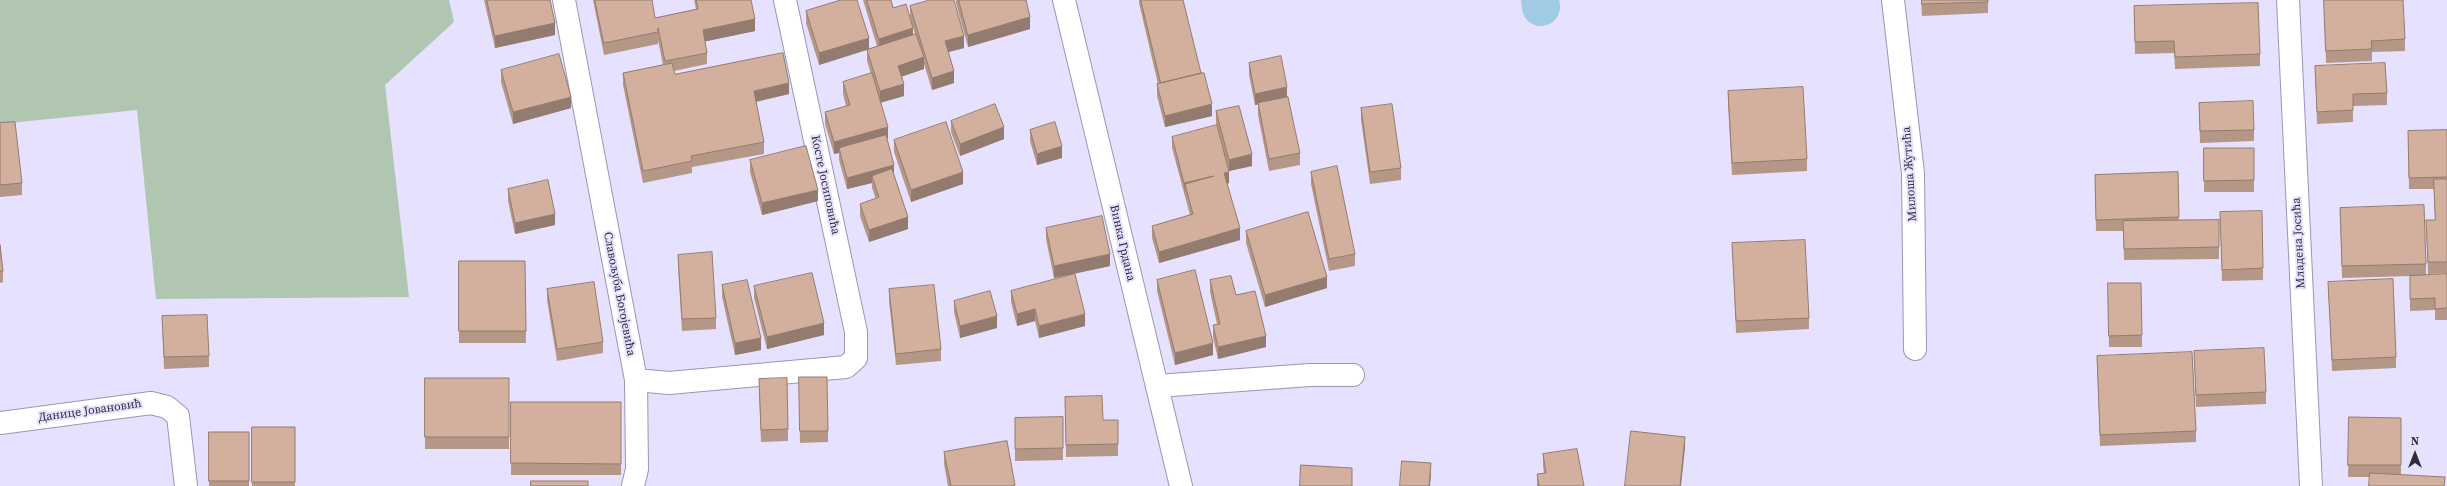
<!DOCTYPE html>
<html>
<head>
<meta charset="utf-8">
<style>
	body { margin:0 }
	#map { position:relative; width:2447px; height:486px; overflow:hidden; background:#e6e1fe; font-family:"Source Serif 4",serif }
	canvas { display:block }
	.north { position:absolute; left:2395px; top:434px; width:40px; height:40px; -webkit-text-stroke:3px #e6e1fe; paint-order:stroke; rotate:0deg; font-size:11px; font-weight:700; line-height:16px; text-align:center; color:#2f2c3a }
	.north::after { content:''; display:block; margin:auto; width:14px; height:18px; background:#2f2c3a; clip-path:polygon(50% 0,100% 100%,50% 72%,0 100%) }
</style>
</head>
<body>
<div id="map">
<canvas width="2447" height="486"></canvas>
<div class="north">N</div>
</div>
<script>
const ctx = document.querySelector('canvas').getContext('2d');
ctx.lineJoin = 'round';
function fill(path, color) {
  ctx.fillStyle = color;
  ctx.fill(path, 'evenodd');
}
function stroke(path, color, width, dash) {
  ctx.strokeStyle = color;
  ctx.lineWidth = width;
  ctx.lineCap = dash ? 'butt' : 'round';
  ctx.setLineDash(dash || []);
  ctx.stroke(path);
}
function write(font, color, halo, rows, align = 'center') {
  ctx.font = font + ' "Source Serif 4",serif';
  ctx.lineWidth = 4;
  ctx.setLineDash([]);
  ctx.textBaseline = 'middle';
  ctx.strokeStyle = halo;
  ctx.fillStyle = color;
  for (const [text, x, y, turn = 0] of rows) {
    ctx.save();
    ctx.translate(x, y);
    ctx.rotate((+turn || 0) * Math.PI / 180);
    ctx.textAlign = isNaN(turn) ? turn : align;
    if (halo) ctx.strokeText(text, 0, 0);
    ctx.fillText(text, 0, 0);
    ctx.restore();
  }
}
fill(new Path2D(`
	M 0,0 L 449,0 L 454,22 L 385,85 L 409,297 L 156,299 L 137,110 L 0,124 Z`), '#b0c6b1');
stroke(new Path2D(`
	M 1540,0 L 1541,7`), '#a0cbe4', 38);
const lane = new Path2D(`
	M 1157,386 L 1310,375 L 1353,375
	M 633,486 L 637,469 L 636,380`);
const street = new Path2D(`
	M 564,0 L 636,380 L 669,383 L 846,367 L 856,358 L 856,332 L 785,0
	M 1064,0 L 1181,486
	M 1893,0 L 1913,173 L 1915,349
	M 2288,0 L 2311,486
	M 0,423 L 151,403 L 167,407 L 178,416 L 186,486`);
stroke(lane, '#9c95b7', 24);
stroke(street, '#9c95b7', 24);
stroke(lane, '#fff', 22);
stroke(street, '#fff', 22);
fill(new Path2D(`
	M 484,0 L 550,0 L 555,35 L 495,48 Z
	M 593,0 L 652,0 L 655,18 L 696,9 L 694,0 L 751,0 L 755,31 L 705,41 L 707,53 L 707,64 L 674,71 L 675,74 L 789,94 L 756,102 L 764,142 L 764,154 L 692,167 L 692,173 L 643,183 L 623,85 L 623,73 L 663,65 L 658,40 L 658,44 L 604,55 Z
	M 863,0 L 891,0 L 893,8 L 913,35 L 915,34 L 910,17 L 910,6 L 964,48 L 948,52 L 954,83 L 932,90 L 924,64 L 924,69 L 902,76 L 904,96 L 881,102 L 888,138 L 887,139 L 894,174 L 908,229 L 869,242 L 860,216 L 860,204 L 876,199 L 872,188 L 872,183 L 847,189 L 839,160 L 839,153 L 834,154 L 825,124 L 825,112 L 846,106 L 843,94 L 843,82 L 871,74 L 867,61 L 867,50 L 819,65 L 806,23 L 806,11 L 869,49 L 877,46 Z
	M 956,0 L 1026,0 L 1030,29 L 968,47 L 956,3 Z
	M 1139,0 L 1183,0 L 1201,74 L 1212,116 L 1165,127 L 1157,96 L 1157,84 L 1158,84 L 1139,3 Z
	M 1921,0 L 1988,0 L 1988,13 L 1922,16 Z
	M 2324,0 L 2405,39 L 2405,51 L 2372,52 L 2372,61 L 2326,63 Z
	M 2134,6 L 2260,54 L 2260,66 L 2175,69 L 2174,53 L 2135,54 Z
	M 1249,63 L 1287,97 L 1300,153 L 1300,165 L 1269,171 L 1258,115 L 1258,104 L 1255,105 L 1249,75 Z
	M 2315,66 L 2387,93 L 2387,105 L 2353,106 L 2353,122 L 2317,124 Z
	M 501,70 L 571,108 L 513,124 L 501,82 Z
	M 1728,91 L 1807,159 L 1807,171 L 1732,175 L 1728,103 Z
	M 2199,103 L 2254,130 L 2254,141 L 2200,143 Z
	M 1361,108 L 1401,168 L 1401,180 L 1370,184 L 1361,120 Z
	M 1216,111 L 1252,166 L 1229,171 L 1216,123 Z
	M 951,121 L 1004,139 L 960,156 L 951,132 Z
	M 0,123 L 22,183 L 22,195 L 0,197 Z
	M 1030,130 L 1062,158 L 1037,165 L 1030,141 Z
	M 2447,130 L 2447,273 L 2428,274 L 2426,220 L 2435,220 L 2434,189 L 2409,189 L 2408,131 Z
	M 1172,137 L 1229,183 L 1227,184 L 1240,240 L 1159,263 L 1152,238 L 1152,226 L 1190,215 L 1172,148 Z
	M 894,140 L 963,184 L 911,202 L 894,152 Z
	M 2204,148 L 2254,148 L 2254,192 L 2204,192 Z
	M 750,160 L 818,201 L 762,215 L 750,172 Z
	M 1311,172 L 1355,254 L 1355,266 L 1329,271 L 1311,184 Z
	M 2178,172 L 2179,220 L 2219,220 L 2219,259 L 2124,260 L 2123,231 L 2096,231 L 2095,175 Z
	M 508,189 L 555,225 L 515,234 L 508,201 Z
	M 2340,208 L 2426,264 L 2426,275 L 2447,274 L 2447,320 L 2435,320 L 2435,310 L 2410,311 L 2410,276 L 2342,278 Z
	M 2220,212 L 2263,268 L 2263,280 L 2222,281 Z
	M 1046,228 L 1110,266 L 1054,278 L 1046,239 Z
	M 1246,231 L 1327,288 L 1265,307 L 1246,243 Z
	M 1732,243 L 1809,318 L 1809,329 L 1736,333 Z
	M 0,245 L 3,271 L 3,282 L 0,283 Z
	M 678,255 L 716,318 L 716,329 L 682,331 L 678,266 Z
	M 459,261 L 525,261 L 526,343 L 459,343 Z
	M 1157,280 L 1213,355 L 1175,365 L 1157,291 Z
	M 1210,280 L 1236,295 L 1266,347 L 1218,359 L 1213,337 L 1213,325 L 1217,324 L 1210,292 Z
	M 2328,282 L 2396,357 L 2396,368 L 2332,371 Z
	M 722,285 L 761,350 L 735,355 L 722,297 Z
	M 754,286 L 824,335 L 767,349 L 754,298 Z
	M 547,289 L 603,342 L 603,353 L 557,361 L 547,300 Z
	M 889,289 L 941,349 L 941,361 L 896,365 L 889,301 Z
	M 1011,291 L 1085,326 L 1039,338 L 1035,321 L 1017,326 L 1011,302 Z
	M 2108,295 L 2142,335 L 2142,347 L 2109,347 Z
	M 954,301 L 997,328 L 960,338 L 954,312 Z
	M 162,316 L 209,356 L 209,367 L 164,369 Z
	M 2194,351 L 2266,392 L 2266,404 L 2196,407 Z
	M 2097,356 L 2196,431 L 2196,442 L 2100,446 Z
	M 799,377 L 828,431 L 828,442 L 800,443 Z
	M 425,378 L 509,378 L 509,449 L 425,449 Z
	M 759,391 L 788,429 L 788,441 L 761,442 Z
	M 1065,397 L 1103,420 L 1118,420 L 1118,456 L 1066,457 Z
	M 511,402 L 621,402 L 621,475 L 511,475 Z
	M 1063,417 L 1063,460 L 1015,461 L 1015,418 Z
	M 2349,417 L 2401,418 L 2401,475 L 2445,486 L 2369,477 L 2348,477 Z
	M 252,427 L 295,427 L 295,486 L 252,486 Z
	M 209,432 L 249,432 L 249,486 L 209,486 Z
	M 1007,441 L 1015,486 L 948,486 L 944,464 L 944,452 Z
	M 1543,454 L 1584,486 L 1537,486 L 1537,474 L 1544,473 L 1543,466 Z`), '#b59788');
fill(new Path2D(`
	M 1030,17 L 1030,29 L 968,47 L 968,35 Z
	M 755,19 L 755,31 L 703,42 L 703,30 Z
	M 555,23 L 555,35 L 495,48 L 495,36 Z
	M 913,28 L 913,40 L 879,51 L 879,39 Z
	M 964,36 L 964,48 L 945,53 L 945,41 Z
	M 869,38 L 869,49 L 819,65 L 819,53 Z
	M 924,57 L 924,69 L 898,78 L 898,66 Z
	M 954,71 L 954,83 L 932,90 L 932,78 Z
	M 1201,73 L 1201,85 L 1161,94 L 1161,83 Z
	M 789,83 L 789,94 L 754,102 L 754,91 Z
	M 904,84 L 904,96 L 880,103 L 880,91 Z
	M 1287,87 L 1287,99 L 1255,105 L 1255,94 Z
	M 571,97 L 571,108 L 513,124 L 513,112 Z
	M 1212,104 L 1212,116 L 1165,127 L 1165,116 Z
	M 888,127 L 888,138 L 840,152 L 839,148 L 839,153 L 834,154 L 834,142 Z
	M 1004,127 L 1004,139 L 960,156 L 960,144 Z
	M 1062,146 L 1062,158 L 1037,165 L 1037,154 Z
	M 1252,154 L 1252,166 L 1229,171 L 1229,160 Z
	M 894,165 L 894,177 L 872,176 L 872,183 L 847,189 L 847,178 Z
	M 963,172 L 963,184 L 911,202 L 911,190 Z
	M 1229,172 L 1229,183 L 1224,185 L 1224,173 Z
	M 1214,176 L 1185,184 L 1184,195 L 1184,183 Z
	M 818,190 L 818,201 L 762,215 L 762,203 Z
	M 555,214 L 555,225 L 515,234 L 515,223 Z
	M 908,217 L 908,229 L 869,242 L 869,230 Z
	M 1240,228 L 1240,240 L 1159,263 L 1159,252 Z
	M 1110,254 L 1110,266 L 1054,278 L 1054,266 Z
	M 1327,277 L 1327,288 L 1265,307 L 1265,295 Z
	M 1035,309 L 1035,321 L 1017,326 L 1017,314 Z
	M 1085,314 L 1085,326 L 1039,338 L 1039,326 Z
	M 997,316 L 997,328 L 960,338 L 960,326 Z
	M 824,323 L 824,335 L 767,349 L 767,337 Z
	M 1266,336 L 1266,347 L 1218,359 L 1218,347 Z
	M 761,338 L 761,350 L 735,355 L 735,343 Z
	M 1213,343 L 1213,355 L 1175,365 L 1175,353 Z
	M 1685,437 L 1685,448 L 1681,486 L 1680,486 Z
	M 1431,463 L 1431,475 L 1430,486 L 1429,486 Z`), '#947b6f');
const building = new Path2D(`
	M 487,0 L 550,0 L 555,23 L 495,36 Z
	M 595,0 L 652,0 L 655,18 L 698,9 L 696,0 L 751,0 L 755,19 L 703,30 L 707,53 L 665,61 L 658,28 L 658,32 L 604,43 Z
	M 841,0 L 857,0 L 869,38 L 819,53 L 806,11 Z
	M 867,0 L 891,0 L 893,8 L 906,4 L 913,28 L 879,39 Z
	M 930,0 L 954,0 L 964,36 L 945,41 L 954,71 L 932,78 L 910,6 Z
	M 959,0 L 1026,0 L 1030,17 L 968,35 Z
	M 1141,0 L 1183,0 L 1201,73 L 1161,83 Z
	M 1922,0 L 1988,0 L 1988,2 L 1922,4 Z
	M 2324,0 L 2403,0 L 2405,39 L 2371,41 L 2372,49 L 2326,51 Z
	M 2258,3 L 2260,54 L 2175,57 L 2174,41 L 2135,42 L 2134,6 Z
	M 916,34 L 924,57 L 898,66 L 904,84 L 880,91 L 867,50 Z
	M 783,53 L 789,83 L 754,91 L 764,142 L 691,156 L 692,161 L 643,171 L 623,73 L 672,63 L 675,74 Z
	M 559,54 L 571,97 L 513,112 L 501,70 Z
	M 1281,56 L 1287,87 L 1255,94 L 1249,63 Z
	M 2385,63 L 2387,93 L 2353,94 L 2353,110 L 2317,112 L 2315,66 Z
	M 872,73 L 888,127 L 834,142 L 825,112 L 850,105 L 843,82 Z
	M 1204,73 L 1212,104 L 1165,116 L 1157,84 Z
	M 1803,87 L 1807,159 L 1732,163 L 1728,91 Z
	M 1288,97 L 1300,153 L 1269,159 L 1258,103 Z
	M 2253,101 L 2254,130 L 2200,131 L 2199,103 Z
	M 995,104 L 1004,127 L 960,144 L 951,121 Z
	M 1392,104 L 1401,168 L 1370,172 L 1361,108 Z
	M 1239,106 L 1252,154 L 1229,160 L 1216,111 Z
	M 15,122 L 22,183 L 0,185 L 0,123 Z
	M 946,122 L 963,172 L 911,190 L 894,140 Z
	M 1055,122 L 1062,146 L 1037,154 L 1030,130 Z
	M 1217,125 L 1229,172 L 1224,173 L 1240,228 L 1159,252 L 1152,226 L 1193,214 L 1185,184 L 1214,176 L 1184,183 L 1172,137 Z
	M 2447,130 L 2447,177 L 2409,178 L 2408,131 Z
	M 886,135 L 894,165 L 847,178 L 839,148 Z
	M 806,146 L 818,190 L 762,203 L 750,160 Z
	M 2204,148 L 2254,148 L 2254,180 L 2204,181 Z
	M 1337,166 L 1355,254 L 1329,259 L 1311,172 Z
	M 892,169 L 908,217 L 869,230 L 860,204 L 879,197 L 872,176 Z
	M 2178,172 L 2179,217 L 2096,220 L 2095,175 Z
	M 2434,179 L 2447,179 L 2447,262 L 2428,262 L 2426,220 L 2435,220 Z
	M 548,180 L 555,214 L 515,223 L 508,189 Z
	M 2424,205 L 2426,264 L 2342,266 L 2340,208 Z
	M 2262,211 L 2263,268 L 2222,270 L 2220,212 Z
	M 1308,212 L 1327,277 L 1265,295 L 1246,231 Z
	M 1102,216 L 1110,254 L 1054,266 L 1046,228 Z
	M 2219,220 L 2219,247 L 2124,249 L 2123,221 Z
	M 1805,240 L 1809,318 L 1736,321 L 1732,243 Z
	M 0,245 L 3,271 L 0,271 Z
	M 712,252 L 716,318 L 682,319 L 678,255 Z
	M 459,261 L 525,261 L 526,331 L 459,331 Z
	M 1195,270 L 1213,343 L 1175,353 L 1157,280 Z
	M 812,273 L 824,323 L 767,337 L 754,286 Z
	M 1075,274 L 1085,314 L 1039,326 L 1035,309 L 1017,314 L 1011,291 Z
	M 2447,274 L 2447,308 L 2435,309 L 2435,298 L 2410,299 L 2410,276 Z
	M 1231,276 L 1236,295 L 1255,291 L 1266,336 L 1218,347 L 1213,325 L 1220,324 L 1210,280 Z
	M 2393,279 L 2396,357 L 2332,360 L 2328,282 Z
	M 747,280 L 761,338 L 735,343 L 722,285 Z
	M 594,282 L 603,342 L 557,349 L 547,289 Z
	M 2108,283 L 2141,283 L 2142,335 L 2109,336 Z
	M 934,285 L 941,349 L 896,354 L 889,289 Z
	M 990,291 L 997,316 L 960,326 L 954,301 Z
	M 207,315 L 209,356 L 164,357 L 162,316 Z
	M 2264,348 L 2266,392 L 2196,395 L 2194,351 Z
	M 2192,352 L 2196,431 L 2100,435 L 2097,356 Z
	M 799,377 L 827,377 L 828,431 L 800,431 Z
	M 425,378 L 509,378 L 509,437 L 425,437 Z
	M 787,378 L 788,429 L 761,430 L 759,379 Z
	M 1102,396 L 1103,420 L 1118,420 L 1118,444 L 1066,445 L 1065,397 Z
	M 511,402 L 621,402 L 621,464 L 511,463 Z
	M 1063,417 L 1063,448 L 1015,449 L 1015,418 Z
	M 2349,417 L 2401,418 L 2401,465 L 2348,465 Z
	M 252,427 L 295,427 L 295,482 L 252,482 Z
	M 1631,431 L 1685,437 L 1680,486 L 1625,486 Z
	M 209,432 L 249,432 L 249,481 L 209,481 Z
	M 1007,441 L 1015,485 L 1011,486 L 951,486 L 944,452 Z
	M 1577,449 L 1584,486 L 1539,486 L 1537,474 L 1546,473 L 1543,454 Z
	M 1402,461 L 1431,463 L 1429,486 L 1400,486 Z
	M 1301,465 L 1352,468 L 1352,486 L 1300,486 Z
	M 2370,473 L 2445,477 L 2444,486 L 2369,486 Z
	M 531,481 L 588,481 L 588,486 L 531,486 Z`);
fill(building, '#d3b09e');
stroke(building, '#947b6f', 1);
write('12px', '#2f2c3a', '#e6e1fe', [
	["Милоша Жутића",1910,174,-94],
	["Косте Јосиповића",825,185,78],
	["Винка Грдана",1122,243,77],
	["Младена Јосића",2299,243,-93],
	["Славољуба Богојевића",619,294,79],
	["Данице Јовановић",90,411,-8]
]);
</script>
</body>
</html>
